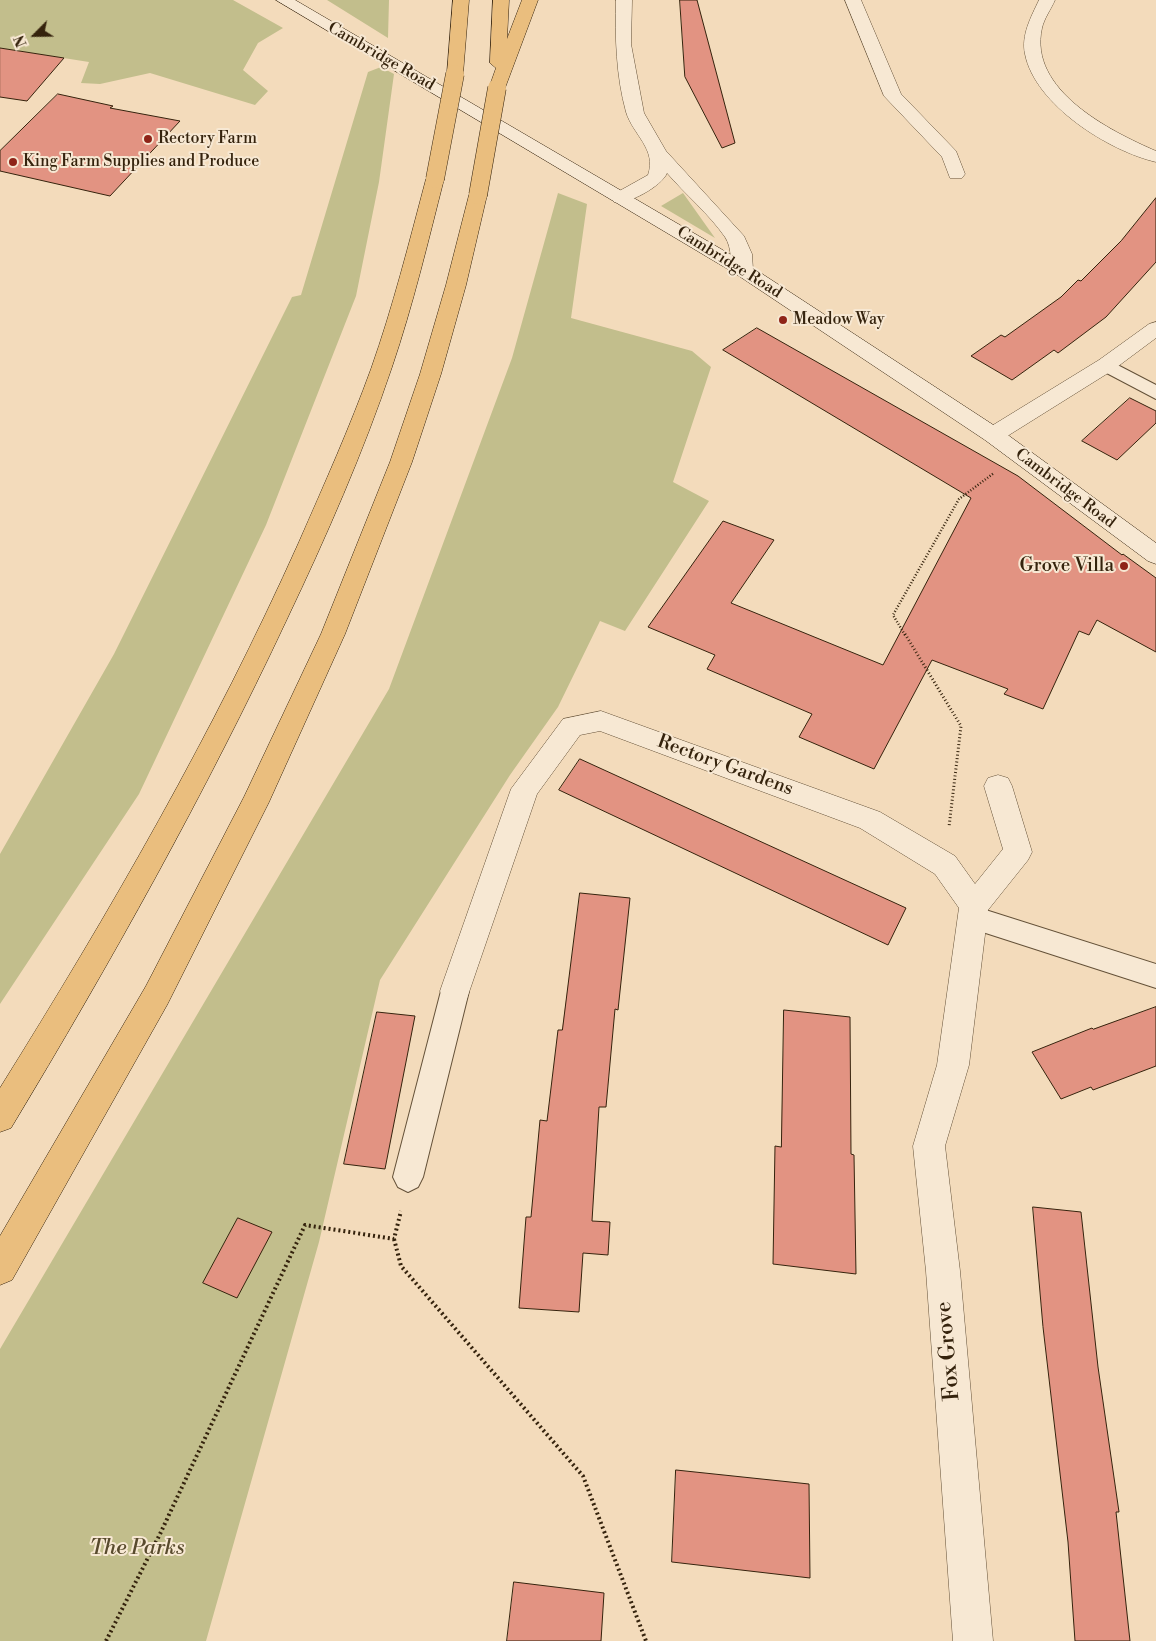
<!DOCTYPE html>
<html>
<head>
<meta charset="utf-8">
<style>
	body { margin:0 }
	#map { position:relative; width:1156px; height:1641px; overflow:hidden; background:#f3dbbb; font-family:"Libre Bodoni",serif }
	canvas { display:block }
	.north { position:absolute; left:10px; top:10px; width:50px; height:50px; -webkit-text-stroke:4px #f7e8d3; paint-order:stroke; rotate:247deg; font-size:14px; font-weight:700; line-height:20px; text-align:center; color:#35230d }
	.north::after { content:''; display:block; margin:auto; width:18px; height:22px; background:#35230d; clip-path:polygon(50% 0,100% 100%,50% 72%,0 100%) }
</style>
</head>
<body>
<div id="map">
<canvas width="1156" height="1641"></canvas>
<div class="north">N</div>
</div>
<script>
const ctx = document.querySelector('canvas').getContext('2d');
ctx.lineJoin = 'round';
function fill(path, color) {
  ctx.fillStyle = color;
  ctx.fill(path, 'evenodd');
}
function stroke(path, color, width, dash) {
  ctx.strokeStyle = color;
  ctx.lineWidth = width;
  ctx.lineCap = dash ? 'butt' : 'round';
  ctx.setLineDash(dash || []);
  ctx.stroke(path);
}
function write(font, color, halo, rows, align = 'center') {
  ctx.font = font + ' "Libre Bodoni",serif';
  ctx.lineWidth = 4;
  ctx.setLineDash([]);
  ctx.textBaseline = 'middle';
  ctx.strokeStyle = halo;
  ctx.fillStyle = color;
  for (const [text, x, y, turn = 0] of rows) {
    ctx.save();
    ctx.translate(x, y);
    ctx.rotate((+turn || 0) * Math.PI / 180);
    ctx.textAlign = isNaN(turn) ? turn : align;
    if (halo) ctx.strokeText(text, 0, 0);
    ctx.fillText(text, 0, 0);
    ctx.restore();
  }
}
fill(new Path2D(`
	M 0,0 L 233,0 L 283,28 L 258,43 L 243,70 L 268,91 L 255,105 L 150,73 L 100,84 L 81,83 L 89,62 L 0,48 Z
	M 327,0 L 389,0 L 388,38 Z
	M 381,67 L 394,74 L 379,182 L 356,296 L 266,525 L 139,794 L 0,1004 L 0,854 L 114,654 L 292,297 L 301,295 L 368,72 Z
	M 558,193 L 587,204 L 571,318 L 692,351 L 711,367 L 673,482 L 709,501 L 625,631 L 600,621 L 558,707 L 510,775 L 380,980 L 319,1242 L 206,1641 L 0,1641 L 0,1349 L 389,689 L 512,358 Z
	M 683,193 L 715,238 L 661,206 Z`), '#c2be8c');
const building = new Path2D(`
	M 680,0 L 697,0 L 735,143 L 722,148 L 685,77 Z
	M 0,48 L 64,58 L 27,101 L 0,97 Z
	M 58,94 L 113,106 L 110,108 L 180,121 L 110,196 L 0,171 L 0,151 Z
	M 1156,198 L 1156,262 L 1106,317 L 1058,353 L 1054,350 L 1012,380 L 971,356 L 1001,335 L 1005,337 L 1061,297 L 1078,280 L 1081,281 L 1121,241 Z
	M 757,328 L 1018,476 L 1122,555 L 1123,554 L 1156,578 L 1156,652 L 1097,620 L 1089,635 L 1079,631 L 1043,709 L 1004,694 L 1008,689 L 932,660 L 874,769 L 799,737 L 812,714 L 707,669 L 715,655 L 648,627 L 723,521 L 774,540 L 731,603 L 883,665 L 971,498 L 723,350 Z
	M 1130,398 L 1156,411 L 1156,423 L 1117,460 L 1082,441 Z
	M 580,759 L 906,908 L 888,945 L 559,790 Z
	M 580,893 L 630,898 L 618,1010 L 615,1009 L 606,1107 L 599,1107 L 592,1221 L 610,1222 L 608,1255 L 583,1253 L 579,1312 L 519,1308 L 526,1217 L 531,1217 L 540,1120 L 547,1121 L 558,1030 L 562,1030 Z
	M 1156,1007 L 1156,1066 L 1093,1090 L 1091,1087 L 1061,1099 L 1032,1052 L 1092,1028 L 1093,1029 Z
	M 784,1010 L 850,1017 L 851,1154 L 854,1155 L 856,1274 L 773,1264 L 775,1146 L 781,1147 Z
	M 377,1012 L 415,1016 L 385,1169 L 344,1164 Z
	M 1033,1207 L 1081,1212 L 1098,1367 L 1119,1512 L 1116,1512 L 1130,1641 L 1075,1641 L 1068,1542 L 1043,1327 Z
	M 238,1218 L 272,1232 L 237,1298 L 203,1283 Z
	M 676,1470 L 809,1484 L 810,1578 L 672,1562 Z
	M 514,1582 L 604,1593 L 601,1641 L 507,1641 Z`);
fill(building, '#e29382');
stroke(building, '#35230d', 1);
const service = new Path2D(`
	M 1106,359 L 1156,385 L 1156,399 L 1099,369 L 1096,365 L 1099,361 Z
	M 973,906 L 1156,964 L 1156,988 L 964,926 L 960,918 L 964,910 Z
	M 455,979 L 465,982 L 469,991 L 423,1177 L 418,1187 L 408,1192 L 398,1187 L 393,1177 L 441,991 L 445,982 Z`);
const minor = new Path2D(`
	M 616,0 L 632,0 L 631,44 L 644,113 L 666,151 L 744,236 L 752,254 L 753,270 L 750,274 L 736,274 C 729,265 733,249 725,237 C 709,214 685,194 667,173 C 662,186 628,205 614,202 L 612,198 L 614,194 L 648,175 C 657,149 633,135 626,112 C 616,76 615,37 616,0 Z
	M 845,0 L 861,0 L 901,94 L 956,151 L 965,174 L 962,178 L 950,178 L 942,157 L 884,96 Z
	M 1039,0 L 1055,0 C 1051,9 1044,19 1042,28 C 1028,90 1110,131 1156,151 L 1156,162 C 1109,151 1035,105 1025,54 C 1021,35 1031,17 1039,0 Z
	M 1156,322 L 1156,338 L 1113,370 L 1001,440 L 993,442 L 985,440 L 982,435 L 985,430 L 1099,360 L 1149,324 Z
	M 601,711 L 880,812 L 955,856 L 975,884 L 1003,849 L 984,786 L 988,778 L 998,775 L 1008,778 L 1012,786 L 1032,852 L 1028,860 L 988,910 L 969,1065 L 945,1146 L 960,1271 L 993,1641 L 953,1641 L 926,1271 L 913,1146 L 937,1065 L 959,908 L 935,874 L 860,828 L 600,731 L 580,735 L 537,794 L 466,1001 L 455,1005 L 444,1001 L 440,991 L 511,789 L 563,719 Z`);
const secondary = new Path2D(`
	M 276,0 L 295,0 L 750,266 L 1001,430 L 1156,543 L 1156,564 L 1148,561 L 985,440 L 736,274 Z`);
const primary = new Path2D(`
	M 453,0 L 469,0 L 463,74 L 461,78 L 449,78 L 447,74 Z
	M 493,0 L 509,0 L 507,39 L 522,0 L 538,0 L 505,88 L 503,92 L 491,92 L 489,88 L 496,68 L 490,63 Z
	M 435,174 L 441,175 L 444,179 C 428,242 413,305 392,367 C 363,453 326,537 287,619 C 205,794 111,962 11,1128 L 0,1132 L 0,1088 C 110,912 214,732 299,542 C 324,485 350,427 371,369 C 393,307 409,243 426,179 L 429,175 Z
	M 478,189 L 485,191 L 487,195 L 466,285 L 441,374 L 412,462 L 345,634 L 269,802 L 167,1005 L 12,1280 L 0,1285 L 0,1236 L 146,986 L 244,797 L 321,634 L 390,462 L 420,374 L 446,285 L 469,195 L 471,191 Z`);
stroke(service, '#645138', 2);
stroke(minor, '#645138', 1);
stroke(secondary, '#35230d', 1);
stroke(primary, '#35230d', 1);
stroke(new Path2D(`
	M 905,635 L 893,615 L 959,499 L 994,473`), '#35230d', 2.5, [1, 2]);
stroke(new Path2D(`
	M 905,634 L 961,726 L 949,827`), '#35230d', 3, [1, 2.5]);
stroke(new Path2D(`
	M 394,1239 L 401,1266 L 583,1476 L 646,1641
	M 106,1641 L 160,1534 L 305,1225 L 394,1239 L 401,1211`), '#35230d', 4, [2, 3]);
fill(service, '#f7e8d3');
fill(minor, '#f7e8d3');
fill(secondary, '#f7e8d3');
fill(primary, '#eabe7e');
const primaryBridge = new Path2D(`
	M 435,179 L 455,74
	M 478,195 L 497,88`);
stroke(primaryBridge, '#35230d', 19, []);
stroke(primaryBridge, '#eabe7e', 18);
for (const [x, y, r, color] of [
	[148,139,5,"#8f2418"],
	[13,162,5,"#8f2418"],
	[783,320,5,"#8f2418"],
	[1124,566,5,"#8f2418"]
]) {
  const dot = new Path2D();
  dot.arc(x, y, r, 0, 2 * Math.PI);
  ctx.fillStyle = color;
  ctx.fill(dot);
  stroke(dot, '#f7e8d3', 2);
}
write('16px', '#35230d', '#f7e8d3', [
	["Cambridge Road",381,57,30],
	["Cambridge Road",729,263,32],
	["Cambridge Road",1065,489,37]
]);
write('16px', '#35230d', '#f7e8d3', [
	["Rectory Farm",158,139],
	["King Farm Supplies and Produce",23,162],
	["Meadow Way",793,320]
], 'left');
write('19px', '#35230d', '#f7e8d3', [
	["Grove Villa",1114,566]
], 'right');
write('19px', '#35230d', '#f7e8d3', [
	["Rectory Gardens",725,766,20]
]);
write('22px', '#35230d', '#f7e8d3', [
	["Fox Grove",949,1351,-95]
]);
write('italic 22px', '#584a2d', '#f7e8d3', [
	["The Parks",137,1549]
]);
</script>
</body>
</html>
